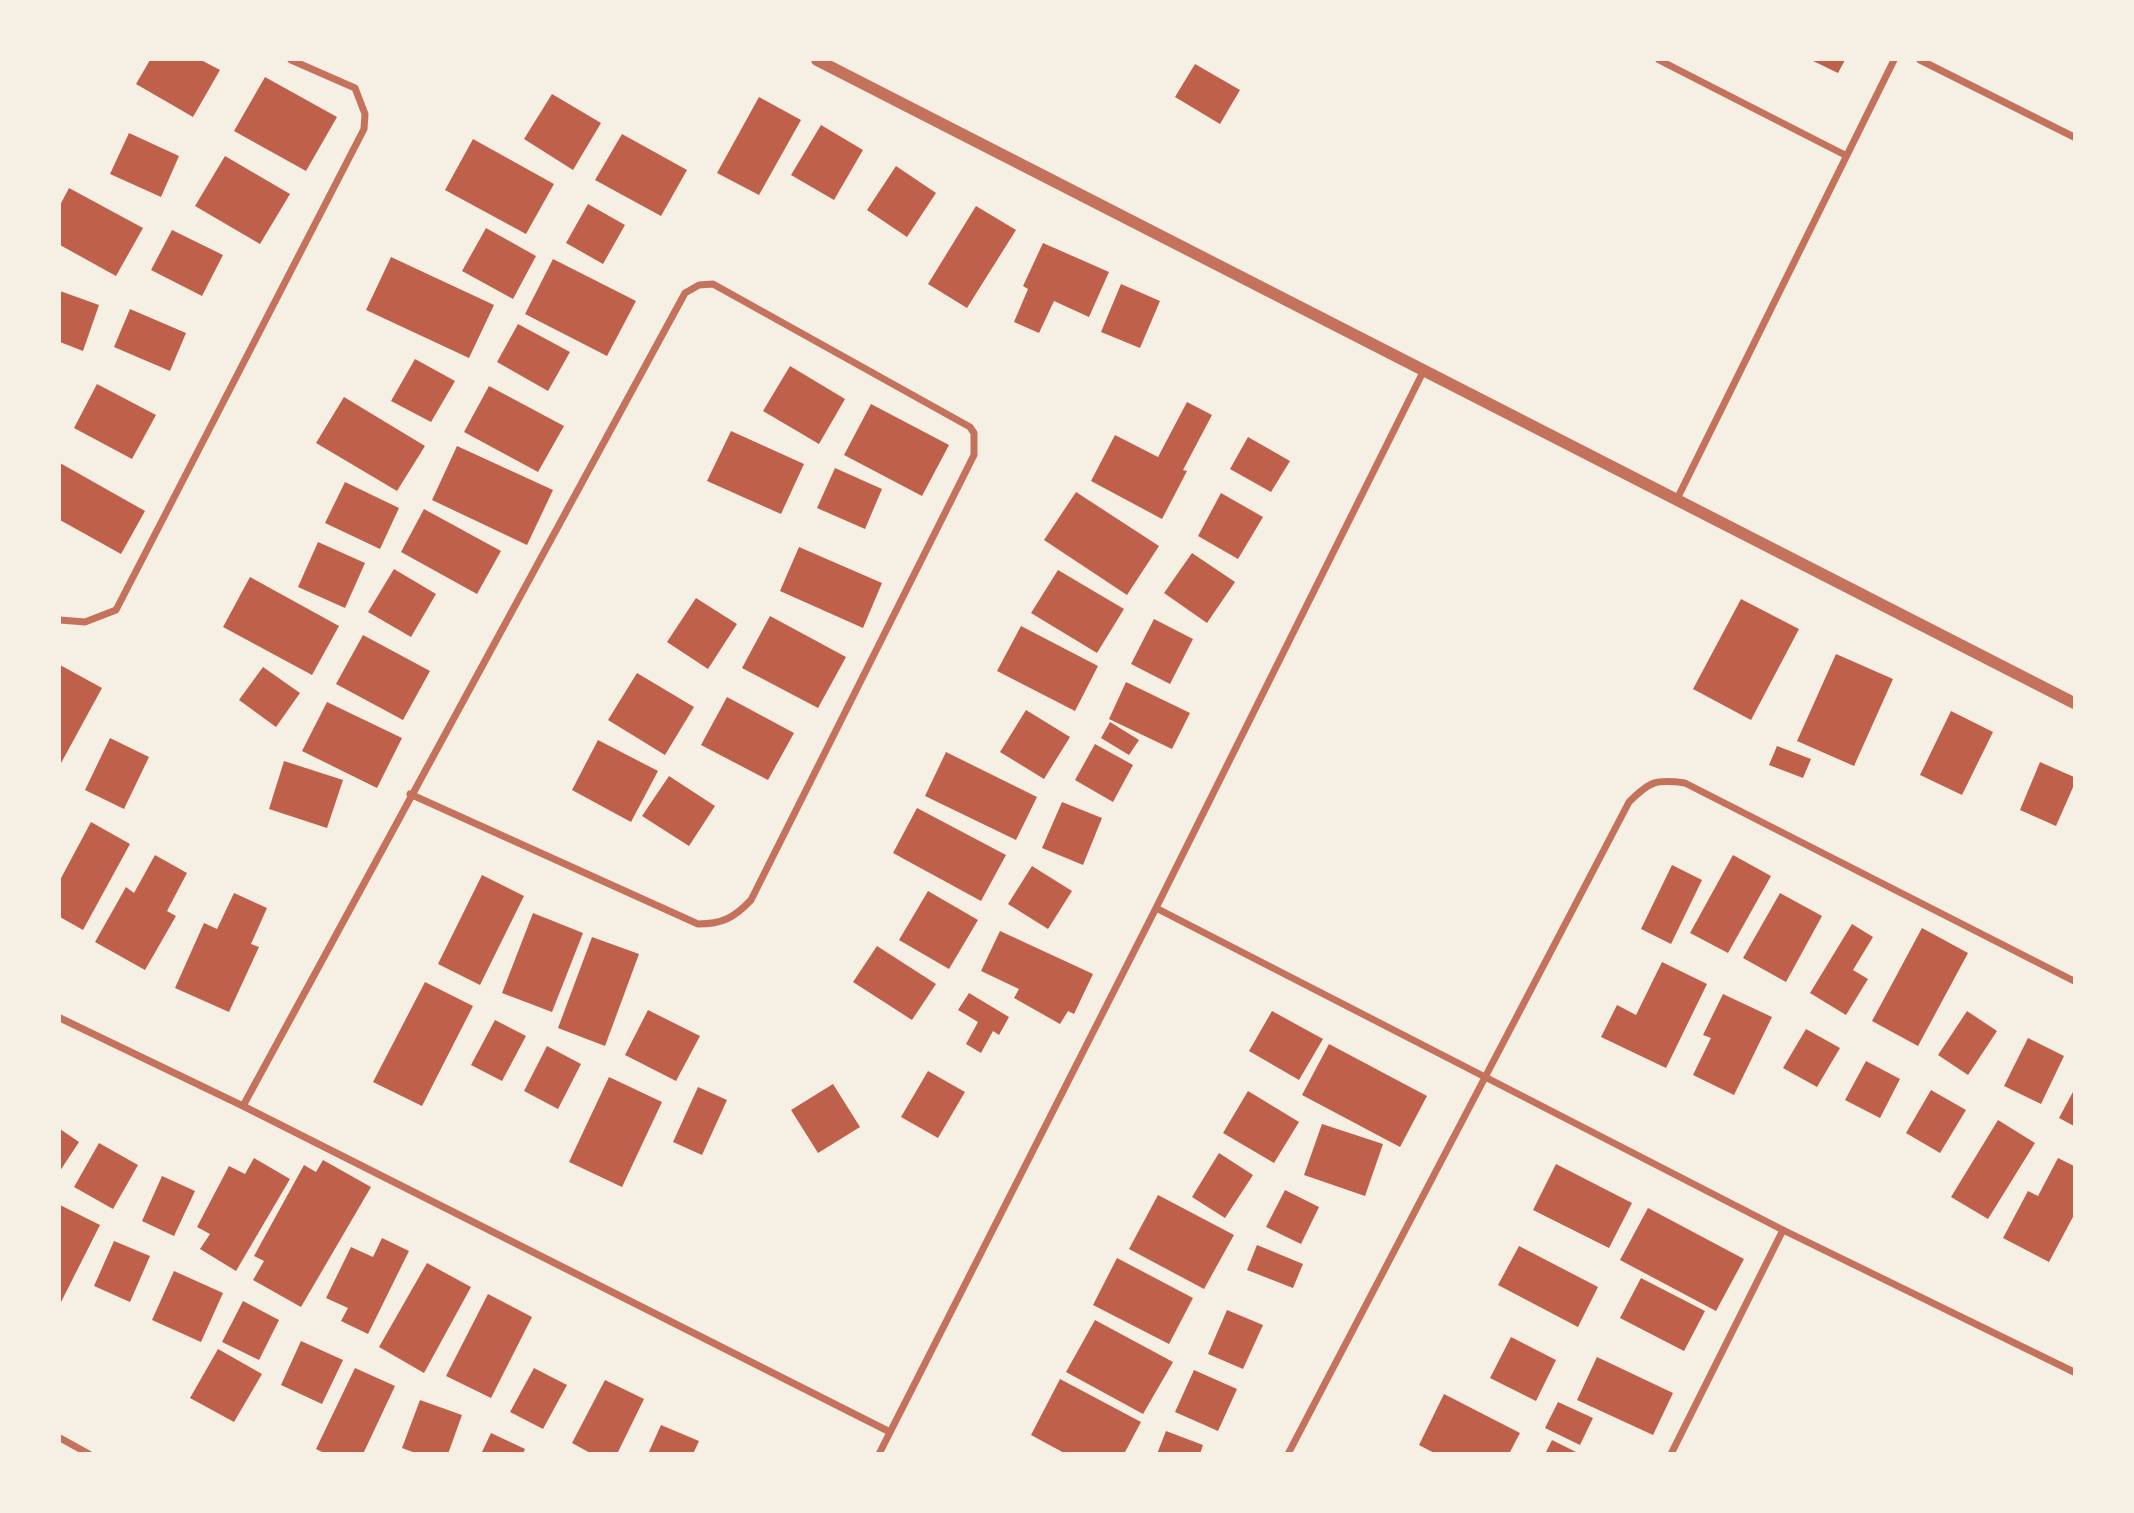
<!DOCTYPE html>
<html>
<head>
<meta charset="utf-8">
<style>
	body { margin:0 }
	#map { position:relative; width:2134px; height:1513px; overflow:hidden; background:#f6efe4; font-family:Spectral,serif }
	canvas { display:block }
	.frame { position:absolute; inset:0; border:61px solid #f6efe4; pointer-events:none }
</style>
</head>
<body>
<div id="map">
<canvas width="2134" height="1513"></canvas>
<div class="frame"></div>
</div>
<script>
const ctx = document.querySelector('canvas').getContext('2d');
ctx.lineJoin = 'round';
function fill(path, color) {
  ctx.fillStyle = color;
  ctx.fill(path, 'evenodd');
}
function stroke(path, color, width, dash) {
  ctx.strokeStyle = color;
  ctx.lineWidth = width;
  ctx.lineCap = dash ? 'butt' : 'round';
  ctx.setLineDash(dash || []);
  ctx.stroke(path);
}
fill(new Path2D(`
	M 150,60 L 201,60 L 220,70 L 193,117 L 136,84 Z
	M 1811,60 L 1845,60 L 1838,73 Z
	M 1195,64 L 1240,90 L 1220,124 L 1175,97 Z
	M 265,77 L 337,117 L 306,171 L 234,131 Z
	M 552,94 L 601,123 L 573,170 L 524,139 Z
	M 759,97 L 801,120 L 759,195 L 717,173 Z
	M 821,125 L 863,150 L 834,200 L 791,175 Z
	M 129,133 L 179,156 L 161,197 L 110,174 Z
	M 622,134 L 687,170 L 661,216 L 595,180 Z
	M 473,139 L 554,184 L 526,234 L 445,190 Z
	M 225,156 L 290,194 L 260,244 L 195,206 Z
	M 896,166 L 936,193 L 907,237 L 867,210 Z
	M 69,188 L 143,228 L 116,276 L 60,245 L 60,205 Z
	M 588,204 L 625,225 L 603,264 L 566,243 Z
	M 976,206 L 1016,230 L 967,308 L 928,284 Z
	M 486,228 L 536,256 L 513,299 L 462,271 Z
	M 172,230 L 223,255 L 202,296 L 151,270 Z
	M 1043,243 L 1109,272 L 1089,317 L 1054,301 L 1039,333 L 1014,322 L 1028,289 L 1023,286 Z
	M 391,257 L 494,305 L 469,358 L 366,310 Z
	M 553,259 L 636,301 L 607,356 L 525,314 Z
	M 1121,284 L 1160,301 L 1140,348 L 1101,332 Z
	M 60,291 L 99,305 L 83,351 L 60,342 Z
	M 130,309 L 186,333 L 170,371 L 114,347 Z
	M 518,324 L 570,352 L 548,391 L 497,362 Z
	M 415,359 L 455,381 L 431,422 L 391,401 Z
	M 790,366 L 845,399 L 819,444 L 763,411 Z
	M 97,384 L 156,415 L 132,459 L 74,428 Z
	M 489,386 L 564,426 L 538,472 L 464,432 Z
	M 344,397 L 425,446 L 397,491 L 316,443 Z
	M 1187,402 L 1212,415 L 1183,470 L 1187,471 L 1162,519 L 1091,481 L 1115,435 L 1158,457 Z
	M 871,404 L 949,445 L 922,496 L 844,455 Z
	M 731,431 L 804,464 L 781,514 L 707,481 Z
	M 1248,437 L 1290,461 L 1271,492 L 1230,469 Z
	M 457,446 L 553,490 L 527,545 L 432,500 Z
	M 60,463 L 145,511 L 121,554 L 60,520 Z
	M 835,468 L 882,489 L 865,529 L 817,508 Z
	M 345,482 L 399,508 L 380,549 L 325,523 Z
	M 1076,492 L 1159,546 L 1127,595 L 1044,540 Z
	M 1221,493 L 1263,517 L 1238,559 L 1198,536 Z
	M 424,509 L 501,551 L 477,594 L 401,552 Z
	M 318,542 L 365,563 L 345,608 L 298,587 Z
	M 799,547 L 882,583 L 863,628 L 780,591 Z
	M 1192,553 L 1235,582 L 1207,623 L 1164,593 Z
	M 394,569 L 436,594 L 411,637 L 368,612 Z
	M 1058,570 L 1124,609 L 1097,653 L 1031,613 Z
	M 250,577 L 339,626 L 312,675 L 223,627 Z
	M 696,598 L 737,624 L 708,669 L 667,642 Z
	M 1741,599 L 1799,629 L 1751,720 L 1693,689 Z
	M 770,616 L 846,657 L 818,708 L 742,668 Z
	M 1154,619 L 1193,639 L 1170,684 L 1131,664 Z
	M 1021,626 L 1098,666 L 1075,711 L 997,671 Z
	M 363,635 L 430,671 L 403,720 L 336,684 Z
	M 1836,654 L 1893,679 L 1854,766 L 1797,741 Z
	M 60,665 L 102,688 L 60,765 Z
	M 263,667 L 300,693 L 276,727 L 239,700 Z
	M 637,673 L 694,707 L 665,755 L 608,720 Z
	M 1126,682 L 1190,713 L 1172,749 L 1109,719 Z
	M 727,697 L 794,733 L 768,780 L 701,745 Z
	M 327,702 L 402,738 L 377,788 L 302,751 Z
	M 1026,710 L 1070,737 L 1044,779 L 1000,752 Z
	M 1951,711 L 1993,732 L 1962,795 L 1920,775 Z
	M 1110,722 L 1139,740 L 1129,755 L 1101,738 Z
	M 110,738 L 149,757 L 124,809 L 85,790 Z
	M 598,740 L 658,771 L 631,822 L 572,790 Z
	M 1095,744 L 1133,765 L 1113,802 L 1075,780 Z
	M 1777,746 L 1811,759 L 1803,778 L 1769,765 Z
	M 946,752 L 1037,797 L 1016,840 L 925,796 Z
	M 284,761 L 343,780 L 327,828 L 269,809 Z
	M 2040,762 L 2074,777 L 2074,785 L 2056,826 L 2020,810 Z
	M 669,776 L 715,806 L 689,846 L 642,816 Z
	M 1062,802 L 1102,818 L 1083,865 L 1042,848 Z
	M 917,808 L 1006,855 L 981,901 L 893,853 Z
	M 91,822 L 130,844 L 83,930 L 60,917 L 60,880 Z
	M 155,855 L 187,873 L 167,911 L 176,916 L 145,970 L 95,942 L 126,887 L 134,893 Z
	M 1733,855 L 1771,876 L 1728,953 L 1690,933 Z
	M 1672,865 L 1702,880 L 1671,944 L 1641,929 Z
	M 1032,866 L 1072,891 L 1048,929 L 1008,904 Z
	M 482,875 L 524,896 L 480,985 L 438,964 Z
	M 928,891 L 978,920 L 949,969 L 899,940 Z
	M 234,893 L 267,908 L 251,944 L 259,947 L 229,1012 L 175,988 L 204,923 L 217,929 Z
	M 1780,893 L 1822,916 L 1786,982 L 1743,958 Z
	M 533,913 L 583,933 L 552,1012 L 502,993 Z
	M 1852,924 L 1873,937 L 1853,970 L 1868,979 L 1846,1015 L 1810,993 Z
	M 1922,928 L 1968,953 L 1918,1046 L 1872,1021 Z
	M 1000,931 L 1093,974 L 1074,1014 L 1068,1011 L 1060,1024 L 1014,998 L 1019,989 L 981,971 Z
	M 592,937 L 639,954 L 605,1046 L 558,1028 Z
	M 877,946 L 936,984 L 912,1020 L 853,982 Z
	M 1662,962 L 1707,984 L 1666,1068 L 1601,1037 L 1617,1005 L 1636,1015 Z
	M 425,982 L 473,1006 L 422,1106 L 373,1082 Z
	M 969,993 L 1009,1017 L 999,1035 L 993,1031 L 981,1053 L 966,1044 L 978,1022 L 958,1010 Z
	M 1723,994 L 1772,1017 L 1734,1095 L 1693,1075 L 1711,1038 L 1703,1035 Z
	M 648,1010 L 700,1036 L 676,1081 L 625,1055 Z
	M 1272,1011 L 1323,1039 L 1299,1080 L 1249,1051 Z
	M 1967,1011 L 1997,1031 L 1968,1075 L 1938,1055 Z
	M 495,1020 L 526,1036 L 502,1081 L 471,1065 Z
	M 1806,1029 L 1840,1048 L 1817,1087 L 1783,1068 Z
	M 2028,1038 L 2064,1056 L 2041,1104 L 2004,1086 Z
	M 1329,1044 L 1427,1096 L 1400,1147 L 1302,1095 Z
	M 547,1046 L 581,1064 L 558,1109 L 524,1091 Z
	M 1866,1061 L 1900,1079 L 1880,1118 L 1845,1100 Z
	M 928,1071 L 965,1092 L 938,1138 L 901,1117 Z
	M 609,1077 L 662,1102 L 622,1187 L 569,1162 Z
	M 833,1084 L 860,1127 L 818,1153 L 791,1110 Z
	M 698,1087 L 727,1100 L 702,1155 L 673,1142 Z
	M 1931,1090 L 1966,1110 L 1940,1153 L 1906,1133 Z
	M 2074,1090 L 2074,1126 L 2059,1118 Z
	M 1248,1091 L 1299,1122 L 1274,1163 L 1223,1133 Z
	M 1998,1120 L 2035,1143 L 1988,1219 L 1951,1197 Z
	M 1322,1124 L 1383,1144 L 1365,1196 L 1304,1175 Z
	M 60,1129 L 79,1142 L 60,1171 Z
	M 99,1143 L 138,1165 L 113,1209 L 74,1187 Z
	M 1219,1153 L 1253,1175 L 1225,1218 L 1192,1197 Z
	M 254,1158 L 290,1179 L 236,1271 L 200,1249 L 210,1234 L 197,1227 L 229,1166 L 245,1174 Z
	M 2058,1158 L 2074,1166 L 2074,1215 L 2049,1262 L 2003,1238 L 2028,1191 L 2038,1196 Z
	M 323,1160 L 371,1187 L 301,1307 L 253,1280 L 264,1261 L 254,1256 L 304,1165 L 316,1172 Z
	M 1556,1164 L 1632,1203 L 1609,1248 L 1533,1210 Z
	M 162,1176 L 195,1191 L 174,1236 L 142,1221 Z
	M 1285,1190 L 1319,1207 L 1301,1244 L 1266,1227 Z
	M 1158,1195 L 1234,1235 L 1204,1289 L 1129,1249 Z
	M 60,1205 L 100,1225 L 60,1304 Z
	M 1648,1208 L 1744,1259 L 1716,1311 L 1620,1260 Z
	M 382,1238 L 409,1251 L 368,1334 L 341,1321 L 348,1308 L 326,1298 L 351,1247 L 373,1257 Z
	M 114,1241 L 150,1256 L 130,1302 L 94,1286 Z
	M 1257,1245 L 1303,1264 L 1293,1288 L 1247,1270 Z
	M 1519,1246 L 1598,1287 L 1578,1327 L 1498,1285 Z
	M 1117,1258 L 1193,1298 L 1169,1344 L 1093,1305 Z
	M 427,1263 L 471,1287 L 424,1373 L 379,1347 Z
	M 174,1271 L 223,1293 L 201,1342 L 152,1320 Z
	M 1641,1278 L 1705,1311 L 1684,1351 L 1620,1318 Z
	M 488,1294 L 532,1317 L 491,1398 L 446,1376 Z
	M 243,1301 L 279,1320 L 259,1360 L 222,1342 Z
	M 1227,1310 L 1263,1325 L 1243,1369 L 1208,1354 Z
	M 1095,1320 L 1173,1362 L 1143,1414 L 1066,1372 Z
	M 1511,1337 L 1556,1360 L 1536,1401 L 1490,1378 Z
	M 301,1341 L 343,1360 L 322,1404 L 281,1385 Z
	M 218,1349 L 262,1374 L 234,1422 L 190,1398 Z
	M 1597,1357 L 1673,1393 L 1653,1435 L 1577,1400 Z
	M 355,1368 L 395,1386 L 363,1454 L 326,1454 L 316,1449 Z
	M 534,1368 L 567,1385 L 543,1429 L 510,1412 Z
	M 1194,1370 L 1237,1389 L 1218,1431 L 1175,1412 Z
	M 1060,1379 L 1141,1422 L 1124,1454 L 1066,1454 L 1031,1435 Z
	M 605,1380 L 644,1399 L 617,1454 L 592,1454 L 572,1443 Z
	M 1444,1394 L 1520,1433 L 1509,1454 L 1436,1454 L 1419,1445 Z
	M 420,1400 L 462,1415 L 448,1454 L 418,1454 L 402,1448 Z
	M 1558,1402 L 1593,1418 L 1580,1445 L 1545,1428 Z
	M 661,1425 L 699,1441 L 693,1454 L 648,1454 Z
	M 1166,1431 L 1203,1445 L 1200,1454 L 1157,1454 Z
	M 491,1433 L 525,1449 L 523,1454 L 481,1454 Z
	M 1552,1440 L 1580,1454 L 1545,1454 Z`), '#bf614a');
stroke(new Path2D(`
	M 1659,60 L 1845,155
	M 1920,60 L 2074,137
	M 1676,501 L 1894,60
	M 60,620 L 85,622 L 116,610 L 364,129 L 365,114 L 355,88 L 291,60
	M 1156,908 L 1783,1230 L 2074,1372
	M 60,1018 L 243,1106 L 890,1432
	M 243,1106 L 685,293 L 699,285 L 713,284 L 970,427 L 974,433 L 974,455 L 751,900 C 734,918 722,924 698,924 L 410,794
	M 60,1438 L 89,1454
	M 879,1454 L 1156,908 L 1424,370
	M 1288,1454 L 1629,802 C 1650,781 1656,779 1685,783 L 2074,981
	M 1671,1454 L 1783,1230`), '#c5725c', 7);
stroke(new Path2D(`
	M 817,60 L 2074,703`), '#c5725c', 12);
</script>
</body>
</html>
